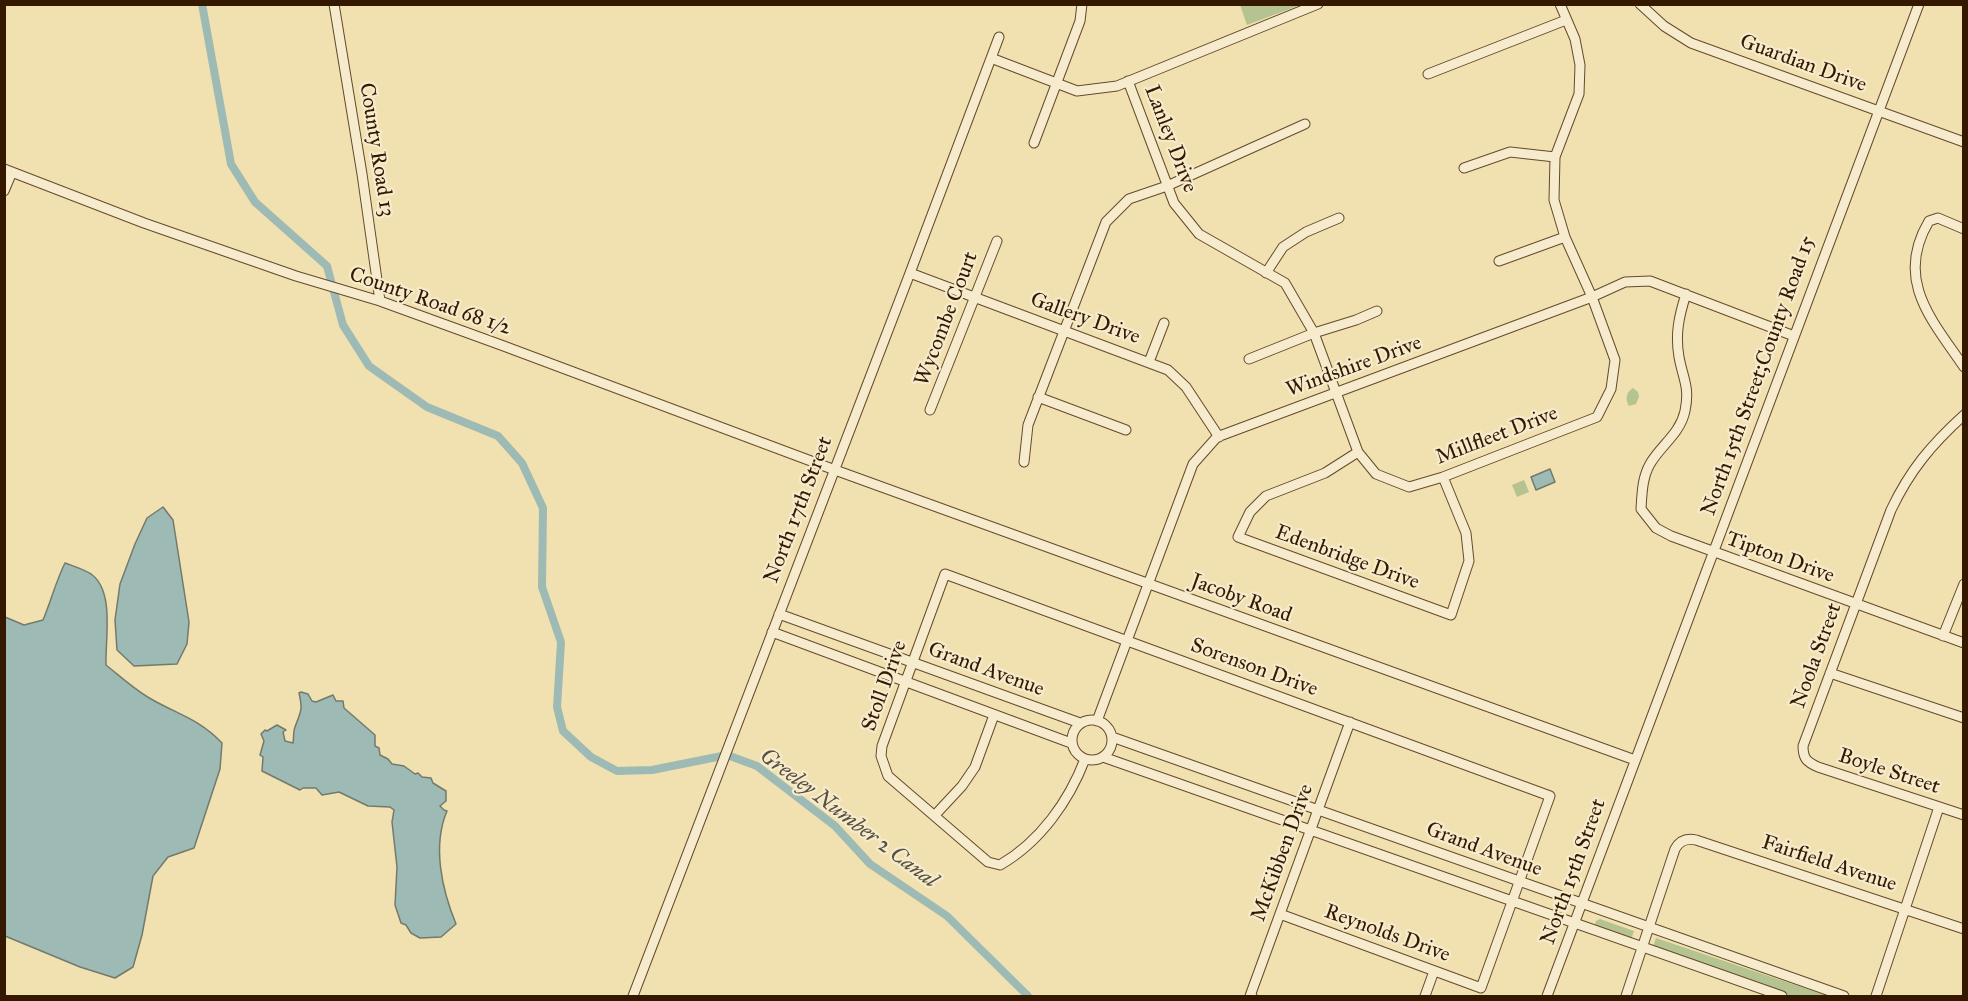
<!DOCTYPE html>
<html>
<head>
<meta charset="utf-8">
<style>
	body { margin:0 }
	#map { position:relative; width:1968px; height:1001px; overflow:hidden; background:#f1e0b0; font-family:"IM FELL Great Primer",serif }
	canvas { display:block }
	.frame { position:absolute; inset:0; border:6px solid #351800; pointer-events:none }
</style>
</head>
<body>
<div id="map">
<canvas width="1968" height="1001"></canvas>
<div class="frame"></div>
</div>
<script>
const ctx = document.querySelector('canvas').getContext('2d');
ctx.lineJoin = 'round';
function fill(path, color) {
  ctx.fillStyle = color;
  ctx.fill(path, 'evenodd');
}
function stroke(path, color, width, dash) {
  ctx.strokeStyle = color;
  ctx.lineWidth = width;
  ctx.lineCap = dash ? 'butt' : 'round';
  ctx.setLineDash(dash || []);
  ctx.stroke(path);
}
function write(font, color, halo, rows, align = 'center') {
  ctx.font = font + ' "IM FELL Great Primer",serif';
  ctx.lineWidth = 4.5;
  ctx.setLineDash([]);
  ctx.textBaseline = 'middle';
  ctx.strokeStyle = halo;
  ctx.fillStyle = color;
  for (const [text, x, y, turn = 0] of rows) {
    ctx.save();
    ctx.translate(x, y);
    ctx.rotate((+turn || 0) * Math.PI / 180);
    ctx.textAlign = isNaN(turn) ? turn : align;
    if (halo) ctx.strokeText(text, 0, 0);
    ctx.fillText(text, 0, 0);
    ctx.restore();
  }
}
fill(new Path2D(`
	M 1240,5 L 1240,4 L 1300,5 L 1247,25 Z
	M 1633,388 L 1638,392 L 1639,397 L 1636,404 L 1629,406 C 1625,399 1626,392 1633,388 Z
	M 1524,480 L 1529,492 L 1517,497 L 1512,485 Z
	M 1600,919 L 1634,931 L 1631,940 L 1594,928 L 1596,921 Z
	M 1656,938 L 1828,996 L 1792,996 L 1652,949 Z`), '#b4c38f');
const water = new Path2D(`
	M 1550,469 L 1555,482 L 1536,490 L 1531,477 Z
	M 163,507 L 173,520 L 189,622 L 187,644 L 177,664 L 134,666 L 117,650 L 115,620 L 120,584 L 135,544 L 147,518 Z
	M 65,563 C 73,566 83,569 91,574 C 115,591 105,639 106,665 C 121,677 135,690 151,699 C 179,715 199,719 222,743 L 220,769 L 194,848 L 168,857 L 153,876 L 142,935 L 133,967 L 115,978 L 80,967 L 5,936 L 5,617 L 24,625 L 43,620 C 51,601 56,581 65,563 Z
	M 301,692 L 308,694 L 312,701 L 316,702 L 333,695 L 336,701 L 343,701 L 344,708 L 375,735 L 375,746 L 379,748 L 380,755 L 388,759 L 392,764 L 404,766 L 415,774 L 418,773 L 422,777 L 431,778 L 433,783 L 446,791 L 446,801 L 440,806 L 444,810 L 447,811 C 432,846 442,890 456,924 L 441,937 L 420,938 L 411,933 L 406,925 L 401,923 L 395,905 L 397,867 L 392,822 L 394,810 L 390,807 L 368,806 L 339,792 L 322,795 L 316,788 L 303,788 L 300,790 L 262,771 L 263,757 L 260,755 L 264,741 L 261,734 L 265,730 L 267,731 L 277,725 L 286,730 L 283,732 L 285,741 L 293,743 C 294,738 293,732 295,727 C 301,711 303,710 299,693 Z`);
fill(water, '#9dbbb4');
stroke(water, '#737a6c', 1.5);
stroke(new Path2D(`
	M 202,4 L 231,164 L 255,202 L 327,266 L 343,325 L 369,366 L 427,407 L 498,436 L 522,463 L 543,508 L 542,587 L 561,642 L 557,707 L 563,731 L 591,757 L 617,771 L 652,770 L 727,755 L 757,766 L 835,826 L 870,864 L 947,916 L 1028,996`), '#9dbbb4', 8);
const minor = new Path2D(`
	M 334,4 L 362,174 L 380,301
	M 1640,4 L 1664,26 L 1691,43 L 1964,142
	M 991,58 L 1077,91 L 1117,86 L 1318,4
	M 1428,74 L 1566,20
	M 1128,81 L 1174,203 L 1199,234 L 1285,283 L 1314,333 L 1358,452 L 1376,474 L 1409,487 L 1443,477 L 1597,417 L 1611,389 L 1615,360 L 1592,297 L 1565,237 L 1554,200 L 1555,157 L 1579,94 L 1580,65 L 1575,39 L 1560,4
	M 1034,143 L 1080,21 L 1082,4
	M 1464,168 L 1510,152 L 1555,157
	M 4,169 L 144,223 L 296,276 L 380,301 L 501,345 L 835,470 L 1635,760
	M 4,191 L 12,172
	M 1964,229 L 1938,218 L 1929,221 C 1894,280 1932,320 1964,367
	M 1499,261 L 1565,237
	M 910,273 L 1168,370 L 1186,387 L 1219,437
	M 1266,273 L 1283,247 L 1306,232 L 1339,218
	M 1686,294 C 1679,316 1675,334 1679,357 C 1683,379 1690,387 1685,411 C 1680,434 1661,445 1650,464 C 1642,478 1642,494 1641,509 L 1656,528 L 1671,536 L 1964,643
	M 1249,359 L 1314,333 L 1356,320 L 1377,311
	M 1149,362 L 1164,323
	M 1038,397 L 1126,430
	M 930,410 L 997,241
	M 1964,415 C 1931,445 1910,470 1891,510 L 1803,746 C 1803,759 1807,762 1818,767 L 1964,815
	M 1358,452 L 1325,473 L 1266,496 L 1250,512 L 1238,537 L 1451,615 L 1469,561 L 1466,533 L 1443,477
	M 1024,462 L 1028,425 L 1106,222 L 1129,199 L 1167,186 L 1305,124
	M 779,614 L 1080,723
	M 772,632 L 1071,743
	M 1943,636 L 1964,584
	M 1830,673 L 1964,718
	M1072 740a20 20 0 1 1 40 0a20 20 0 1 1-40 0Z
	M 1097,721 L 1193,464 L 1217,437 L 1592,297 L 1625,282 L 1650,281 L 1794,336
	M 1112,737 L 1844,996
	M 1103,757 L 1782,996
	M 1085,759 C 1069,801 1040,842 1000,865 L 988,862 L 888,776 L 881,756 L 882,746 L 945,574 L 1550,796 L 1481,988 L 1280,914
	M 935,815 L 962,786 L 975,767 L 994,715
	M 633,996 L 910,273 L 999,37
	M 1252,996 L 1250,996 L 1350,722
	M 1425,996 L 1434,971
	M 1547,996 L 1919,4
	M 1626,996 L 1675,849 C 1680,840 1687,838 1696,840 L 1964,929
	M 1876,996 L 1939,807`);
stroke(minor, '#644a2c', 11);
stroke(minor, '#f6ebcc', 9);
write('21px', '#351800', '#f6ebcc', [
	["Guardian Drive",1803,64,20],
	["Lanley Drive",1170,139,69],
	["County Road 13",376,150,81],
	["County Road 68 1/2",430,302,19],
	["Wycombe Court",947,319,-69],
	["Gallery Drive",1085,319,20],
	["Windshire Drive",1354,367,-20],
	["North 15th Street;County Road 15",1759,376,-70],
	["Millfleet Drive",1497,436,-21],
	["North 17th Street",799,510,-69],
	["Edenbridge Drive",1347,558,20],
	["Tipton Drive",1780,558,20],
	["Jacoby Road",1241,599,20],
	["Noola Street",1817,656,-70],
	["Sorenson Drive",1254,668,20],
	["Grand Avenue",986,670,20],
	["Stoll Drive",885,686,-70],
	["Boyle Street",1889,772,18],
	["Grand Avenue",1484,850,20],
	["McKibben Drive",1283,853,-70],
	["Fairfield Avenue",1829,864,18],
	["North 15th Street",1574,872,-70],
	["Reynolds Drive",1387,934,20]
]);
write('italic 22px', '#59513f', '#f6ebcc', [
	["Greeley Number 2 Canal",848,819,37]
]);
</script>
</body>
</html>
